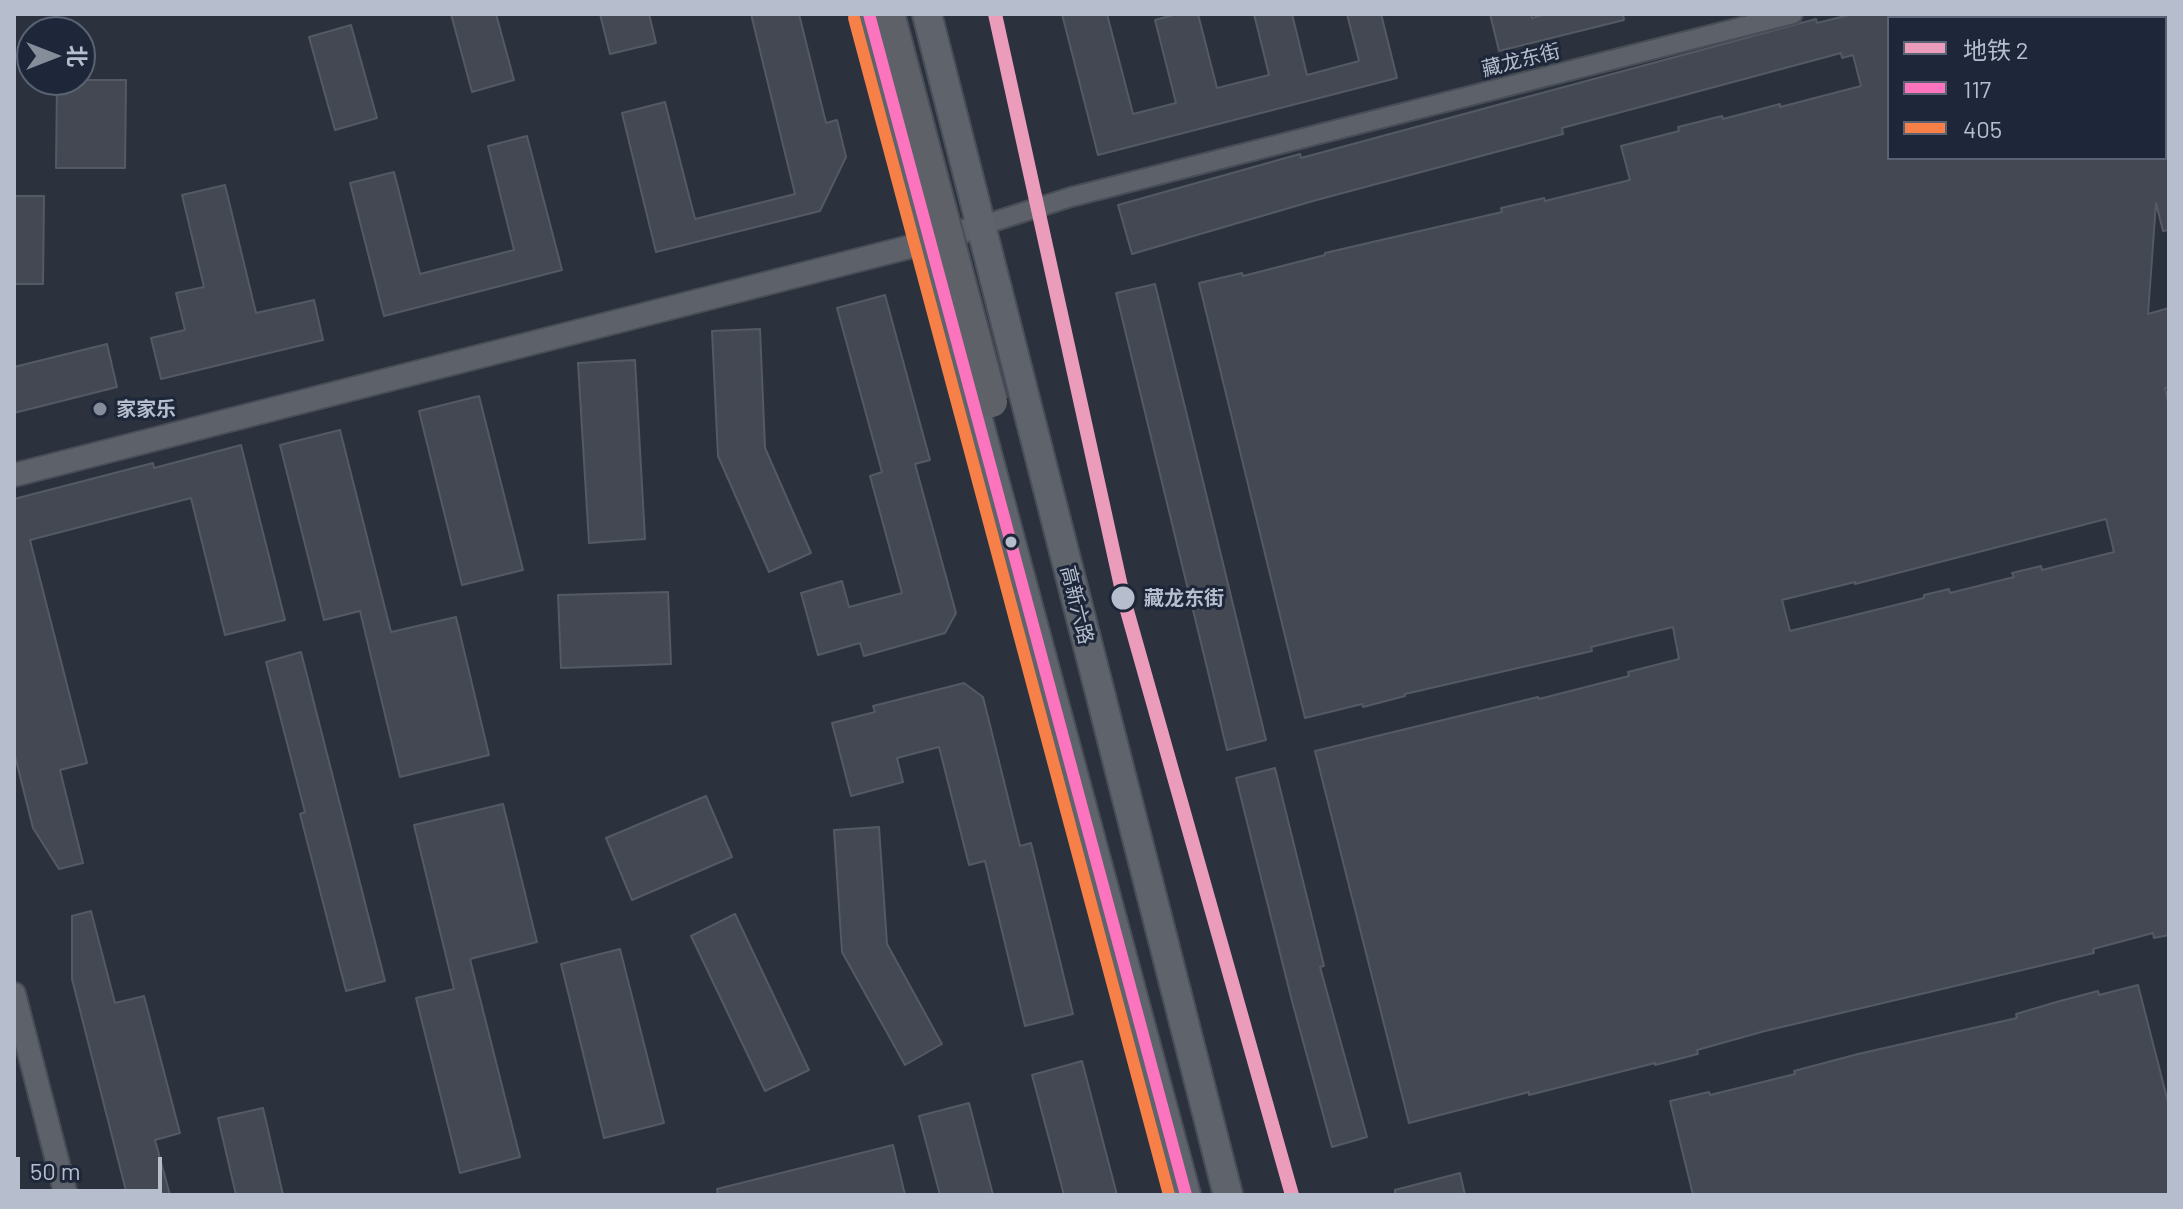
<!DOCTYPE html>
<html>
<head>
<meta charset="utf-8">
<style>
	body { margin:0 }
	#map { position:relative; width:2183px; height:1209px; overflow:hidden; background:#2b323d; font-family:Barlow,"Noto Sans SC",sans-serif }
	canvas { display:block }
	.frame { position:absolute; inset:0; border:16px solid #b6becd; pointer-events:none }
	.legend { position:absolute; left:1887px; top:16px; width:280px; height:144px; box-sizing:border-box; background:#1d2739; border:2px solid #5a6374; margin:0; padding:10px 14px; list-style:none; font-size:24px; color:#b6becd }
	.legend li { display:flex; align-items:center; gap:16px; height:40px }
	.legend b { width:40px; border:2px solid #5a6374 }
	.north { position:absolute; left:16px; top:16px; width:80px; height:80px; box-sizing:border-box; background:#1d2739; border:2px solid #5a6374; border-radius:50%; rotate:90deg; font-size:22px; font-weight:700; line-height:32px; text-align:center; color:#b6becd }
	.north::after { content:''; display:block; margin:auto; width:28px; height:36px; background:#858d9b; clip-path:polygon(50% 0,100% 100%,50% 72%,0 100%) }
	.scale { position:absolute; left:16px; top:1157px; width:146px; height:36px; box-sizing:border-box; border:4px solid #b6becd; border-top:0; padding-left:10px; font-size:24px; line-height:28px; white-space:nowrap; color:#b6becd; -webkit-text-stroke:6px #1d2739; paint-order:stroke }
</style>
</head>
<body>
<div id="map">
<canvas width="2183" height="1209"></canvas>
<div class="frame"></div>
<ul class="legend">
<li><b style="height:10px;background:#ec9cbb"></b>地铁 2</li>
<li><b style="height:10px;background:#fc73be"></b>117</li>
<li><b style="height:10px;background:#f78048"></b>405</li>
</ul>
<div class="north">北</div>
<div class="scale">50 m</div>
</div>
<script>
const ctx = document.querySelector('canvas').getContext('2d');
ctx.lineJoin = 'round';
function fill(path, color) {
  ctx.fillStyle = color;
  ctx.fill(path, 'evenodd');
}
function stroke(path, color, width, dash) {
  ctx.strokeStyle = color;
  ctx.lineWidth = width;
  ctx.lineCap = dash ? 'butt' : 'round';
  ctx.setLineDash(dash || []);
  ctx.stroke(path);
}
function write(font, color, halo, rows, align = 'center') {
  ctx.font = font + ' Barlow,"Noto Sans SC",sans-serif';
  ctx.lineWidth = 6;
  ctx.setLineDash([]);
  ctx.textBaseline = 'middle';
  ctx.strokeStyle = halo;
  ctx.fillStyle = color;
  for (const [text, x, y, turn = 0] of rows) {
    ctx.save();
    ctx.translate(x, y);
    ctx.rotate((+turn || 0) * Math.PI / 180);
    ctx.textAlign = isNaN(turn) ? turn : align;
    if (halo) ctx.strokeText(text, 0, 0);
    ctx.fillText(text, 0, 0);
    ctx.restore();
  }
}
const building = new Path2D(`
	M 451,14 L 496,14 L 514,80 L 472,92 Z
	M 600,14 L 649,14 L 656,43 L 610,54 Z
	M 751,14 L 799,14 L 826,123 L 837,120 L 846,157 L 820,211 L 656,252 L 622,113 L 665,102 L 695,219 L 795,194 Z
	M 1062,14 L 1107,14 L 1133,114 L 1176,103 L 1155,20 L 1177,14 L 1198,14 L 1217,88 L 1269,75 L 1254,14 L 1292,14 L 1307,75 L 1359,61 L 1347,14 L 1381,14 L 1397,78 L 1098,155 Z
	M 1490,14 L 1531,14 L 1532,18 L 1547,14 L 1623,14 L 1624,20 L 1499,51 Z
	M 1853,14 L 1889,14 L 1889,158 L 2169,158 L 2169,230 L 2163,231 L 2156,203 L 2148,314 L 2169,308 L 2169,387 L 2165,388 L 2169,406 L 2169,935 L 2154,938 L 2153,933 L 2093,949 L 2094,953 L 1765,1031 L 1697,1050 L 1698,1054 L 1655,1065 L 1655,1063 L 1529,1095 L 1529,1092 L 1409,1123 L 1315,751 L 1538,697 L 1539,699 L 1629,676 L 1628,672 L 1679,659 L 1673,627 L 1591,647 L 1592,651 L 1405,694 L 1405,696 L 1363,707 L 1362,704 L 1305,718 L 1199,283 L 1242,273 L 1243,276 L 1325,255 L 1325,253 L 1502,212 L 1501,208 L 1544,198 L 1545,201 L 1630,180 L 1621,146 L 1679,131 L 1678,127 L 1722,116 L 1723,119 L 1780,104 L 1780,107 L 1861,86 L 1853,55 L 1842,58 L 1841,53 L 1562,128 L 1563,134 L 1313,201 L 1132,254 L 1118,205 L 1300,154 L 1301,158 L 1816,19 L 1817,23 ZM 2106,519 L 2114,552 L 2042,570 L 2041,566 L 2012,573 L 2014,577 L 1950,593 L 1949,589 L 1924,595 L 1924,598 L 1790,631 L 1782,600 L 1855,582 L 1855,584 Z
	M 351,25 L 377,118 L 335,130 L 309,37 Z
	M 57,80 L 126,80 L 125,168 L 56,168 Z
	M 527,136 L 562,270 L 384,316 L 350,183 L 394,172 L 420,274 L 514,250 L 488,146 Z
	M 225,185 L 256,313 L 314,300 L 323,340 L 161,379 L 151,338 L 185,330 L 176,293 L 204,287 L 182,195 Z
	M 14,196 L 44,196 L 43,284 L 14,284 Z
	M 1155,284 L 1266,740 L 1227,750 L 1116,293 Z
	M 885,295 L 930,460 L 915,464 L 956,613 L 945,633 L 864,656 L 860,643 L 818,655 L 801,593 L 842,581 L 849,607 L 902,593 L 870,476 L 882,472 L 837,308 Z
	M 760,329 L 765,448 L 811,553 L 769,572 L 718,456 L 712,331 Z
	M 107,344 L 117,387 L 14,413 L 14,367 Z
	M 635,360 L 645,539 L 589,543 L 578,363 Z
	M 479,396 L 523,570 L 462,585 L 419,411 Z
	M 340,430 L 391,632 L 456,617 L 489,755 L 400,777 L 360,611 L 324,620 L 280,445 Z
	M 241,445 L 285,620 L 225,635 L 191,498 L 30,540 L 87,763 L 60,770 L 83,863 L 59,869 L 33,828 L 14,752 L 14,499 L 153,463 L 154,468 Z
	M 668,592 L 671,664 L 561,668 L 558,595 Z
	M 301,652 L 385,981 L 346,991 L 300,814 L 305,812 L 266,662 Z
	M 964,683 L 983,697 L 1020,846 L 1031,843 L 1073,1014 L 1025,1026 L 985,861 L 969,865 L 939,747 L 897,758 L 903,782 L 851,796 L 832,723 L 875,712 L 873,706 Z
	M 1275,768 L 1324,966 L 1320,967 L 1367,1137 L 1332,1147 L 1292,1001 L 1236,778 Z
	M 706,796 L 732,857 L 632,900 L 606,838 Z
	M 503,804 L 537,942 L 470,959 L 520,1157 L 460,1173 L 416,998 L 454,989 L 414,825 Z
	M 879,827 L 887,944 L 942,1044 L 905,1065 L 842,952 L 834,830 Z
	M 91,911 L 115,1003 L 144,996 L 180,1133 L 155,1140 L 170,1195 L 127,1195 L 72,979 L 72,916 Z
	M 735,914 L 809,1070 L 765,1091 L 691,936 Z
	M 620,949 L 664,1123 L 604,1138 L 561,964 Z
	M 2138,985 L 2169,1106 L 2169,1195 L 1693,1195 L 1670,1101 L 1709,1092 L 1710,1095 L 1795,1074 L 1794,1071 L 1858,1054 L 2017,1018 L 2016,1014 L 2060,1001 L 2098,991 L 2099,995 Z
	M 1082,1061 L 1117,1195 L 1064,1195 L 1032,1075 Z
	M 969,1103 L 993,1195 L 940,1195 L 919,1116 Z
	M 263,1108 L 283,1195 L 236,1195 L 218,1118 Z
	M 893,1145 L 905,1195 L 718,1195 L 717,1189 Z
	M 1460,1173 L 1465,1195 L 1395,1195 L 1395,1190 Z`);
fill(building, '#434852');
stroke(building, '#545a64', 2);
const minor = new Path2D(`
	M 983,225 L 1071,197 L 1793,14`);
const tertiary = new Path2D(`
	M 14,475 L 929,242 L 983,225
	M 14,994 L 66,1195`);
const primary = new Path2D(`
	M 869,14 L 1186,1195
	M 927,14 L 1228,1195`);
stroke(minor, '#484d56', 22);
stroke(tertiary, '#484d56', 26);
stroke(primary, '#4a4f59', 32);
stroke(minor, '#5c616a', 18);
stroke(tertiary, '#5c616a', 22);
stroke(primary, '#5f636b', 28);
const trunkBridge = new Path2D(`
	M 889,14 L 992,402`);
stroke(trunkBridge, '#494e58', 34, []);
stroke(trunkBridge, '#5e6268', 30);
stroke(new Path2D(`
	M 869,14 L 1186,1195`), '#fc73be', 12);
stroke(new Path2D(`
	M 854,18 L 1169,1195`), '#f78048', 12);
stroke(new Path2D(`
	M 995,14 L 1124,600 L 1292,1195`), '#ec9cbb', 14);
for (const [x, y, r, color] of [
	[100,409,8,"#858d9b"],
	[1011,542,7,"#b6becd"],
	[1123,598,13,"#b6becd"]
]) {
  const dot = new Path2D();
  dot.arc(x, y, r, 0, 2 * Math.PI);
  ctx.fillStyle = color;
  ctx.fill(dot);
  stroke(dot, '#1d2739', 3);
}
write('20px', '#b6becd', '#1d2739', [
	["藏龙东街",1521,60,-14],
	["高新六路",1077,605,76]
]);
write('bold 20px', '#b6becd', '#1d2739', [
	["家家乐",116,409]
], 'left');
write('bold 20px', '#b6becd', '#1d2739', [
	["藏龙东街",1144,598]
], 'left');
</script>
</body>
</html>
